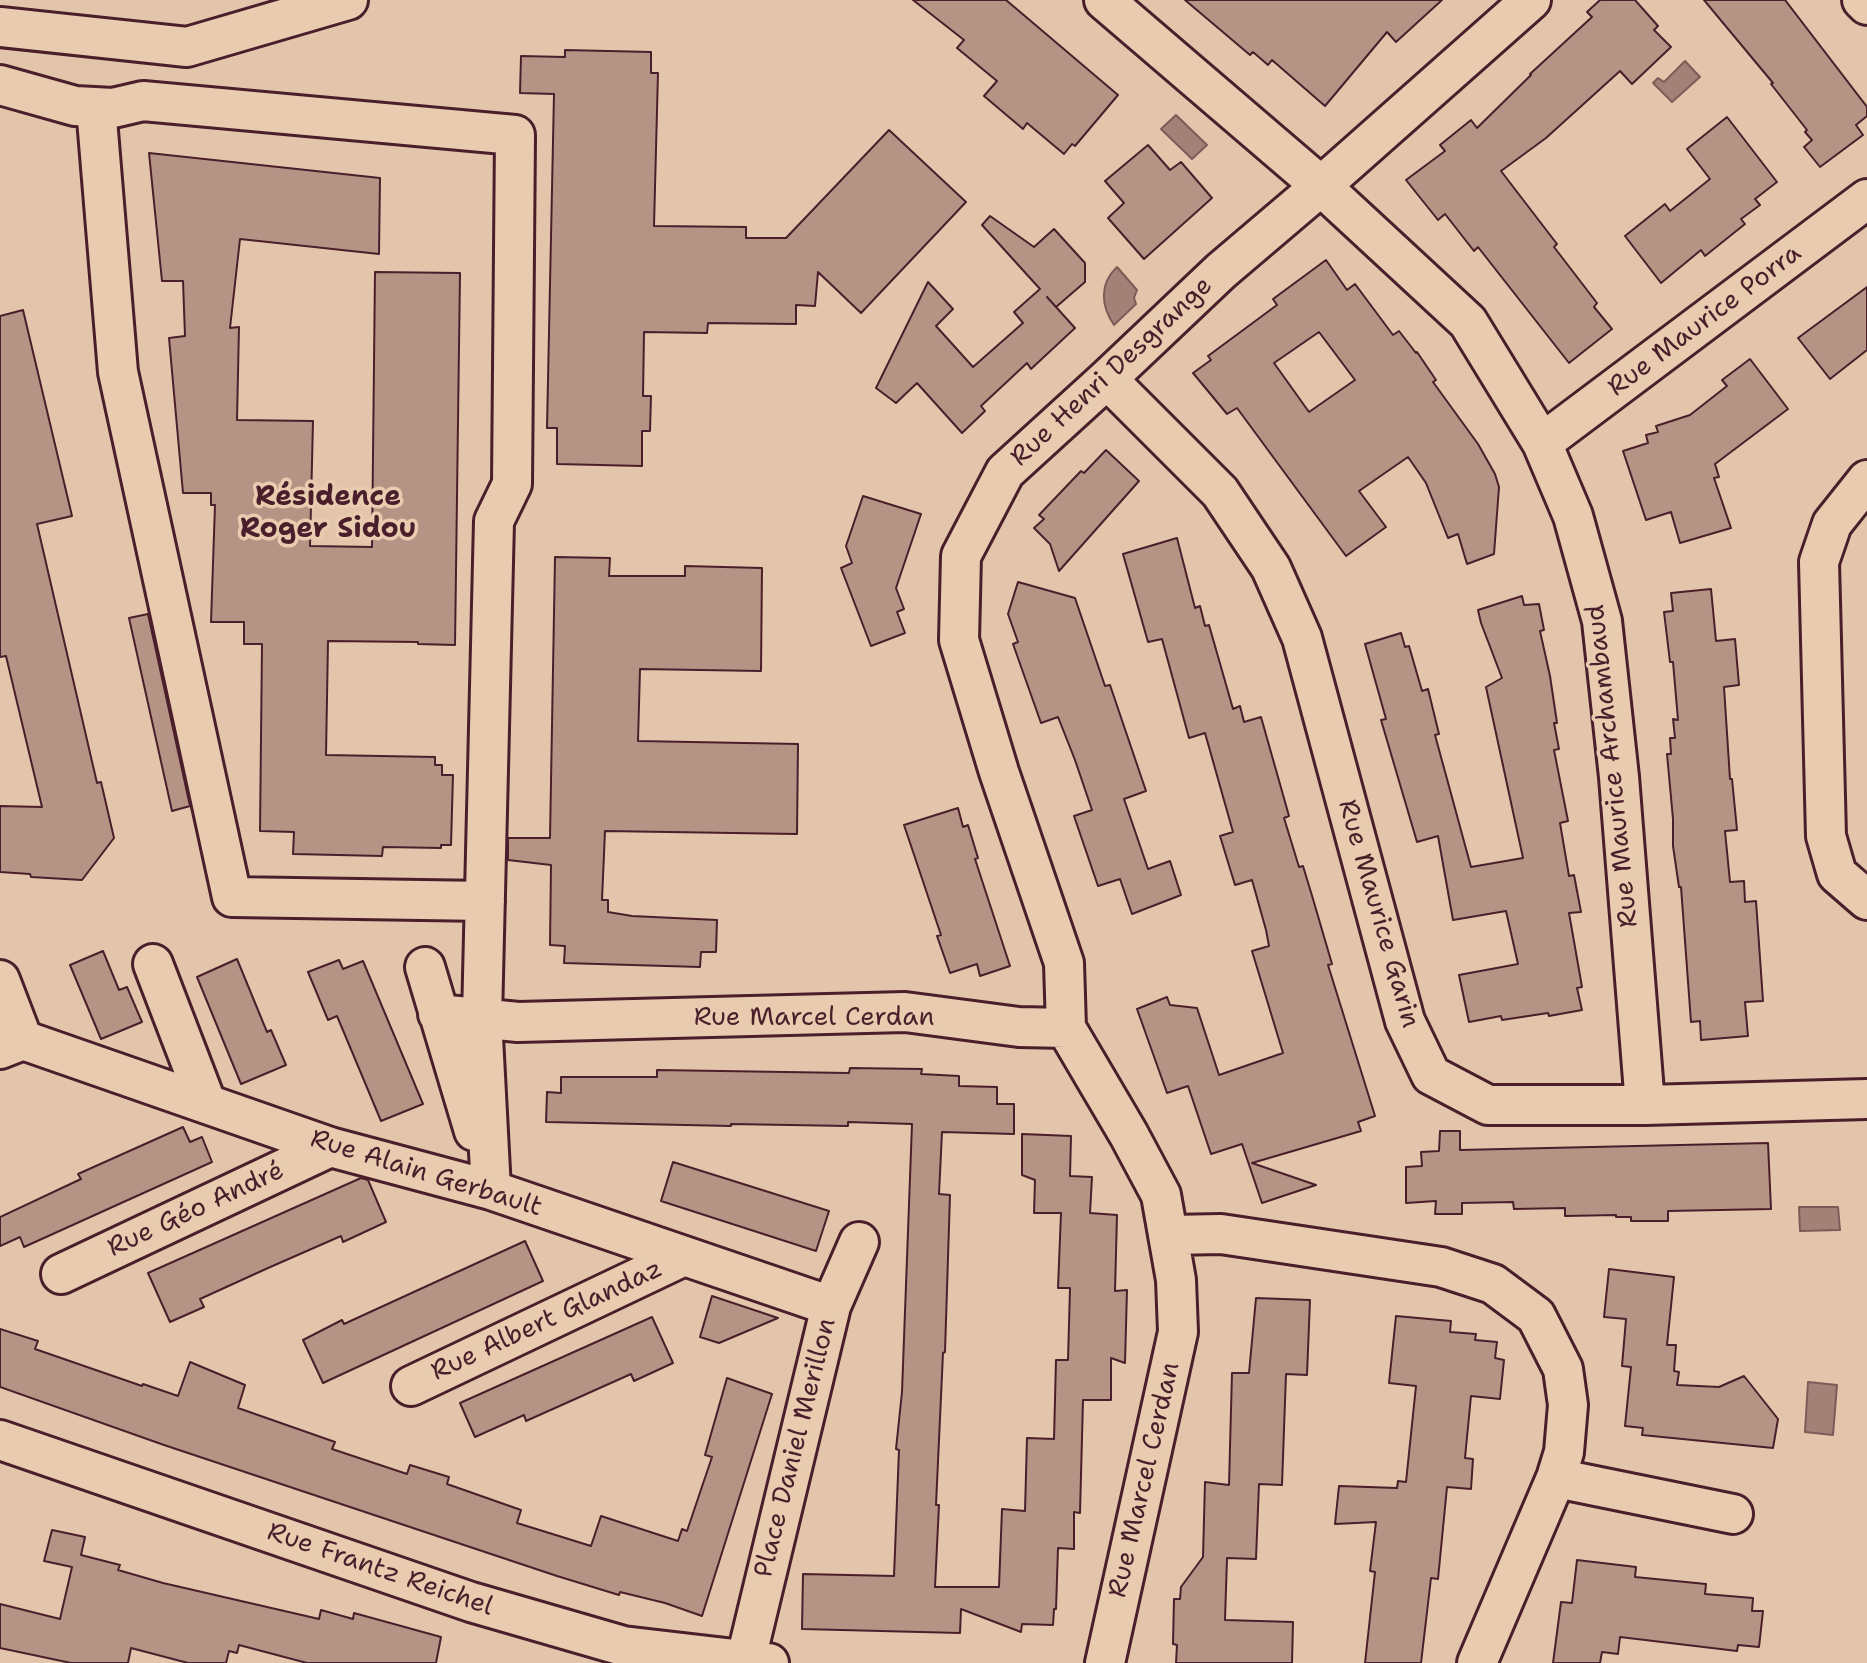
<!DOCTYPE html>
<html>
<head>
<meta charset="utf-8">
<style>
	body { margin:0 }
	canvas { display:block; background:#e3c5ab }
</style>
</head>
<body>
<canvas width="1867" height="1663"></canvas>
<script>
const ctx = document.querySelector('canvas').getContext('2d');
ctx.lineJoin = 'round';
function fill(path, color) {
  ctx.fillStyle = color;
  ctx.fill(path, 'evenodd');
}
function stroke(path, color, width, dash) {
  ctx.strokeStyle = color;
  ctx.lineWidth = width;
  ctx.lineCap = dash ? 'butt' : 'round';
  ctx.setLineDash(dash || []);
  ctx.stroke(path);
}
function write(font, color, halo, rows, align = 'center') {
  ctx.font = font + ' "Shantell Sans",sans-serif';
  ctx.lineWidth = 7;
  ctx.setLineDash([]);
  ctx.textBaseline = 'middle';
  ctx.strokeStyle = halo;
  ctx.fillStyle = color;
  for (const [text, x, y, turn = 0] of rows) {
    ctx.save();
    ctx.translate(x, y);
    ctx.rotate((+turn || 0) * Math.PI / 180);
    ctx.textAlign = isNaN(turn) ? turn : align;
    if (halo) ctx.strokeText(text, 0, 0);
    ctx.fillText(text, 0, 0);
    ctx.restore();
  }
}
const water = new Path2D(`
	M 1685,61 L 1700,77 L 1672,102 L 1653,83 L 1658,78 L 1664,82 Z
	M 1176,115 L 1207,145 L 1192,159 L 1161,129 Z
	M 1117,267 L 1137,290 L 1134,298 L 1136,304 L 1114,325 C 1101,306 1099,284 1117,267 Z
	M 1799,1207 L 1838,1207 L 1840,1230 L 1800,1231 Z
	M 1808,1382 L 1837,1385 L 1833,1435 L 1805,1432 Z`);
fill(water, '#a48176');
stroke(water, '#805a58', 2);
const building = new Path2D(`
	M 913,0 L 1006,0 L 1118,95 L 1075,146 L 1072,144 L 1064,154 L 1027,123 L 1023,129 L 984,96 L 997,81 L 957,48 L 964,40 Z
	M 1185,0 L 1442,0 L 1396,42 L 1387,32 L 1325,106 L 1272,60 L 1268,65 L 1253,52 L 1250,55 Z
	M 1600,0 L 1635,0 L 1658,26 L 1654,30 L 1671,47 L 1632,84 L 1620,71 L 1546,138 L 1501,171 L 1557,244 L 1554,247 L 1597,303 L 1594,307 L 1612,329 L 1569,363 L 1478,247 L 1474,251 L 1445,214 L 1438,220 L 1406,180 L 1445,151 L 1440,145 L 1471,120 L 1477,128 L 1531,75 L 1530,74 L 1592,17 L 1587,12 Z
	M 1704,0 L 1785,0 L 1867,107 L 1867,116 L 1856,125 L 1863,135 L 1820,167 L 1804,147 L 1812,140 L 1805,132 L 1807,130 L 1771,84 L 1773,83 Z
	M 565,50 L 651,52 L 651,73 L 658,73 L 654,226 L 746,227 L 746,238 L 786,238 L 889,130 L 966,202 L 861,313 L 818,272 L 815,306 L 796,305 L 796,324 L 708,323 L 707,333 L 644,332 L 643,396 L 651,396 L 650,431 L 642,431 L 642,466 L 557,464 L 557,428 L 547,428 L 554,94 L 520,93 L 521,56 L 565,57 Z
	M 1727,117 L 1777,182 L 1755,199 L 1760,205 L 1741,219 L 1745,224 L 1705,256 L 1701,250 L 1661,283 L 1625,236 L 1665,204 L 1670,211 L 1710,179 L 1687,149 Z
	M 1148,145 L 1170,170 L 1181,162 L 1212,198 L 1144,259 L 1108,218 L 1124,203 L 1105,181 Z
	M 149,153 L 380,178 L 379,254 L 240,239 L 230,328 L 239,327 L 237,420 L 313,421 L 310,546 L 372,547 L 375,272 L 460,273 L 455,645 L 418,644 L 418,642 L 328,641 L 326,755 L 435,757 L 435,765 L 442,765 L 442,775 L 453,775 L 451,845 L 441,845 L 441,848 L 383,847 L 382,856 L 293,854 L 294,832 L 260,831 L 262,644 L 244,644 L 244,622 L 211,622 L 215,505 L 211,505 L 211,493 L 183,493 L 169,338 L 185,336 L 183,281 L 162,281 Z
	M 990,216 L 1034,247 L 1054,229 L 1085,263 L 1085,282 L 1056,307 L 1047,297 L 1075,328 L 1031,369 L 1027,363 L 981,406 L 985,411 L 962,433 L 917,383 L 896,403 L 876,388 L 928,282 L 953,309 L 936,326 L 973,367 L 1023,323 L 1014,312 L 1040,289 L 982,225 Z
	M 1326,260 L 1347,290 L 1355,284 L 1393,335 L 1399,331 L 1416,353 L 1417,352 L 1436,380 L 1433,382 L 1478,444 L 1495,474 L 1499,487 L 1494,554 L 1467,564 L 1458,534 L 1448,538 L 1426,483 L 1408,457 L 1359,491 L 1386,527 L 1346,556 L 1237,408 L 1227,414 L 1193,373 L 1211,360 L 1208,356 L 1277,305 L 1273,299 ZM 1319,332 L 1355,380 L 1309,412 L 1274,363 Z
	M 1867,287 L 1867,350 L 1830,379 L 1798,338 Z
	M 23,310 L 72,516 L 37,524 L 97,783 L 101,782 L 114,838 L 82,880 L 31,877 L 30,874 L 0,872 L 0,806 L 42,807 L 6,656 L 0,657 L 0,316 Z
	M 1750,359 L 1788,409 L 1715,464 L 1719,477 L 1714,478 L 1731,528 L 1680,543 L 1671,512 L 1646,520 L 1623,451 L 1648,443 L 1646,435 L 1658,432 L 1656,426 L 1690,415 L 1727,386 L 1722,380 Z
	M 1106,450 L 1139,481 L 1059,571 L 1050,544 L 1034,528 L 1044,519 L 1039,515 L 1081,471 L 1084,473 Z
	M 863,496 L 921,514 L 896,588 L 904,609 L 897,612 L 905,633 L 871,646 L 841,568 L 852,563 L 846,546 Z
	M 1177,538 L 1195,608 L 1200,606 L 1205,626 L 1209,625 L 1233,709 L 1240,706 L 1244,722 L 1261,717 L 1289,816 L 1284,818 L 1299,867 L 1303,866 L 1313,899 L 1332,964 L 1328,965 L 1375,1116 L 1358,1122 L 1361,1131 L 1252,1163 L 1316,1185 L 1262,1203 L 1242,1144 L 1211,1154 L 1188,1086 L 1167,1093 L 1137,1009 L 1167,997 L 1170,1005 L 1197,1008 L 1219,1075 L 1283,1053 L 1252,951 L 1269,946 L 1266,930 L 1252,880 L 1235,885 L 1220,836 L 1233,832 L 1205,733 L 1189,738 L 1162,639 L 1148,642 L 1123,554 Z
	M 555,557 L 610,558 L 609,576 L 685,576 L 685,566 L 762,568 L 761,671 L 640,669 L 638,741 L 798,744 L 797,834 L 605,831 L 602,900 L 608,900 L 608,912 L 632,916 L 717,920 L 716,952 L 701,952 L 700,967 L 564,963 L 565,946 L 550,945 L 551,865 L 508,860 L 508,838 L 550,838 Z
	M 1018,582 L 1075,598 L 1105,686 L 1110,685 L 1146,791 L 1124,799 L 1148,869 L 1170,861 L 1181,895 L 1132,914 L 1120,879 L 1098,886 L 1074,816 L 1092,810 L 1075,760 L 1058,717 L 1041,723 L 1013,644 L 1018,642 L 1008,614 Z
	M 1711,589 L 1716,641 L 1735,639 L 1739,685 L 1724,687 L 1730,779 L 1732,779 L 1737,830 L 1725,831 L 1730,882 L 1744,881 L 1745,902 L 1756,901 L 1763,1001 L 1745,1002 L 1748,1036 L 1701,1040 L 1700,1021 L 1691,1022 L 1681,887 L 1679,887 L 1673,846 L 1673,819 L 1667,754 L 1671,754 L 1670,738 L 1675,738 L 1673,719 L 1678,720 L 1673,662 L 1670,662 L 1664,612 L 1673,611 L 1671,593 Z
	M 1522,596 L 1524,605 L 1539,604 L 1544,630 L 1540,631 L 1550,676 L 1557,723 L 1554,723 L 1559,749 L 1554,750 L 1568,821 L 1560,823 L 1569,876 L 1574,875 L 1581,912 L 1569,913 L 1582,987 L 1577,988 L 1582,1010 L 1549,1016 L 1548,1013 L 1502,1020 L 1501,1016 L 1469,1022 L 1459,975 L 1518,964 L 1506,911 L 1453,920 L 1438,836 L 1417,842 L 1381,720 L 1386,719 L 1365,644 L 1401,633 L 1405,647 L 1409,646 L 1422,691 L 1428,689 L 1439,734 L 1435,735 L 1471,867 L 1523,858 L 1486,687 L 1502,678 L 1481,623 L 1478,610 Z
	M 148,614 L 190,806 L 172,811 L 129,618 Z
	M 958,808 L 963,827 L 968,825 L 978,858 L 975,859 L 1010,966 L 980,976 L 977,964 L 950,973 L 937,936 L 941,935 L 904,825 Z
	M 103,951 L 119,990 L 127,987 L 142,1022 L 101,1039 L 70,965 Z
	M 237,959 L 267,1032 L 271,1030 L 286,1065 L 241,1084 L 197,977 Z
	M 339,960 L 343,969 L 363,961 L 423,1104 L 381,1121 L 337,1016 L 328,1020 L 308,972 Z
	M 850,1068 L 922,1069 L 921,1074 L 959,1076 L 959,1086 L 997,1087 L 997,1104 L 1014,1104 L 1014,1134 L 942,1132 L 939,1194 L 950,1195 L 945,1352 L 943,1353 L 936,1505 L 939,1505 L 935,1587 L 999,1587 L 1002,1509 L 1025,1511 L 1027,1438 L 1054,1439 L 1056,1360 L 1068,1360 L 1070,1288 L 1058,1288 L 1061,1213 L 1034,1213 L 1035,1180 L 1022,1175 L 1022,1134 L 1071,1136 L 1070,1176 L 1092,1177 L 1090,1213 L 1117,1215 L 1115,1291 L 1127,1290 L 1125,1363 L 1111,1358 L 1111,1400 L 1083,1400 L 1080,1513 L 1074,1512 L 1074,1549 L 1058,1548 L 1056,1609 L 1054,1609 L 1053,1625 L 1022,1624 L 1021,1632 L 961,1609 L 960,1633 L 802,1629 L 803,1574 L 894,1576 L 899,1450 L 896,1449 L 902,1392 L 912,1124 L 848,1122 L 848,1126 L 731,1124 L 731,1126 L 546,1122 L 547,1092 L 561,1093 L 561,1077 L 657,1077 L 657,1070 L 849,1073 Z
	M 183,1127 L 190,1142 L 202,1137 L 212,1162 L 24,1247 L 20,1237 L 0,1246 L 0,1217 L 81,1179 L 78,1174 Z
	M 1440,1131 L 1460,1131 L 1460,1150 L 1768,1143 L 1771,1209 L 1668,1211 L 1668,1221 L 1631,1221 L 1631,1217 L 1616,1217 L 1616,1215 L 1565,1216 L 1565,1208 L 1514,1209 L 1513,1202 L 1462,1203 L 1462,1214 L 1435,1214 L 1436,1201 L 1406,1203 L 1406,1167 L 1422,1166 L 1421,1152 L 1439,1151 Z
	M 673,1162 L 829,1211 L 816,1251 L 661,1201 Z
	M 361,1178 L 368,1180 L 386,1222 L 343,1242 L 341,1236 L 268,1268 L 200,1299 L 204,1307 L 170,1322 L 148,1273 Z
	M 525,1241 L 543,1281 L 323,1383 L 303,1340 L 342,1320 L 344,1324 Z
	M 1609,1269 L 1674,1277 L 1667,1345 L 1676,1345 L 1674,1371 L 1679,1372 L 1677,1385 L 1719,1387 L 1744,1376 L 1778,1419 L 1773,1448 L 1642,1435 L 1643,1428 L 1625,1426 L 1631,1367 L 1622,1366 L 1626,1319 L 1604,1317 Z
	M 712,1296 L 778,1318 L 719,1343 L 700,1337 Z
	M 1256,1298 L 1310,1300 L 1307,1375 L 1286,1374 L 1282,1485 L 1259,1484 L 1256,1559 L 1227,1558 L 1225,1620 L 1293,1622 L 1292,1663 L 1176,1663 L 1177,1645 L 1173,1644 L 1174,1599 L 1180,1599 L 1181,1587 L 1203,1557 L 1205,1482 L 1229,1485 L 1232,1373 L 1249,1373 Z
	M 1396,1316 L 1451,1321 L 1450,1332 L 1476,1334 L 1475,1340 L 1497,1342 L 1495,1358 L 1504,1360 L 1500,1399 L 1471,1396 L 1465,1458 L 1473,1459 L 1471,1489 L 1447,1487 L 1438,1579 L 1431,1578 L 1421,1663 L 1365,1663 L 1375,1572 L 1370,1571 L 1376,1522 L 1335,1524 L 1339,1486 L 1397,1488 L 1398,1481 L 1406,1482 L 1416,1386 L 1389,1383 Z
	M 652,1317 L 673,1363 L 634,1381 L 631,1374 L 526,1421 L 524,1415 L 475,1437 L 460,1403 Z
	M 0,1329 L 38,1341 L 35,1349 L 142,1386 L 143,1384 L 178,1396 L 190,1362 L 245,1385 L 238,1408 L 335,1442 L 332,1449 L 407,1474 L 410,1465 L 449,1477 L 447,1484 L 521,1510 L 517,1523 L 591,1546 L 601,1516 L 678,1541 L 682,1529 L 687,1531 L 712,1457 L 705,1455 L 727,1378 L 772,1394 L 702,1616 L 665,1603 L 620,1592 L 619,1595 L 557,1576 L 164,1445 L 0,1387 Z
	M 52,1530 L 85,1537 L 81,1555 L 120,1565 L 118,1570 L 163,1583 L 319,1619 L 321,1610 L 353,1619 L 354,1613 L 441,1637 L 436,1663 L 307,1663 L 239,1645 L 237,1653 L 229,1651 L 226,1663 L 188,1663 L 131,1648 L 128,1663 L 71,1663 L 0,1648 L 0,1604 L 60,1619 L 72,1567 L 44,1561 Z
	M 1577,1560 L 1636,1567 L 1635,1577 L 1706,1584 L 1705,1594 L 1753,1598 L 1752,1611 L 1763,1611 L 1759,1647 L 1738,1645 L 1737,1651 L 1620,1637 L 1618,1654 L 1602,1652 L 1600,1663 L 1553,1663 L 1561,1602 L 1572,1603 Z`);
fill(building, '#b69485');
stroke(building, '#4a1f2b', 2);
const minor = new Path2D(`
	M 1104,0 L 1321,186 L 1468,322 L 1542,443 L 1573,516 L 1602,621 L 1619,777 L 1645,1105
	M 1862,0 L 1867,5
	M 0,27 L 187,47 L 348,0
	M 0,85 L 75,106 L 113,108 L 143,101 L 515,135 L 512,484 L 494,521 L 482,1018 L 491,1190
	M 96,107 L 118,372 L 232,897 L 485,901
	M 1107,379 L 1220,492 L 1271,568 L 1302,638 L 1405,1021 L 1431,1075 L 1488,1105 L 1645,1105 L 1867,1099
	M 1542,443 L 1867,199
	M 1867,480 L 1832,524 L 1819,562 L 1826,836 L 1837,874 L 1867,900
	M 153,964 L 206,1102
	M 425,967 L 474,1131
	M 0,980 L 23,1040
	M 438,1014 L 518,1022 L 905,1012 L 1019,1027 L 1066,1028 L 1129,1135 L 1161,1195 L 1176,1280 L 1178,1332 L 1105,1663
	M 1066,1028 L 1064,963 L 999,772 L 959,640 L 961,556 L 1005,472 L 1107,379 L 1221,271 L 1321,186 L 1531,0
	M 0,1049 L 23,1040 L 330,1147 L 491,1190 L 831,1306
	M 1170,1235 L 1221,1234 L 1441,1267 L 1493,1284 L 1536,1316 L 1563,1369 L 1568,1405 L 1564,1452 L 1556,1478 L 1477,1663
	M 61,1274 L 330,1147
	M 411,1386 L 684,1256
	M 0,1440 L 471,1602 L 623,1646 L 769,1663
	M 1556,1478 L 1733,1514
	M 746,1659 L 831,1306 L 859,1242`);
stroke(minor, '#4a1f2b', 44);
stroke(minor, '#e9ccb0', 38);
write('26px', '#4a1f2b', '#e9ccb0', [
	["Rue Maurice Porra",1705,321,-37],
	["Rue Henri Desgrange",1112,372,-43],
	["Rue Maurice Archambaud",1613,766,-96],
	["Rue Maurice Garin",1378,914,74],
	["Rue Marcel Cerdan",814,1018],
	["Rue Alain Gerbault",426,1174,17],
	["Rue Géo André",196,1210,-25],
	["Rue Albert Glandaz",547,1321,-25],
	["Place Daniel Merillon",796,1448,-76],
	["Rue Marcel Cerdan",1145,1480,-77],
	["Rue Frantz Reichel",380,1570,19]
]);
write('bold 28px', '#4a1f2b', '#e9ccb0', [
	["Résidence",328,498],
	["Roger Sidou",328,530]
]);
</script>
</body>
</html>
